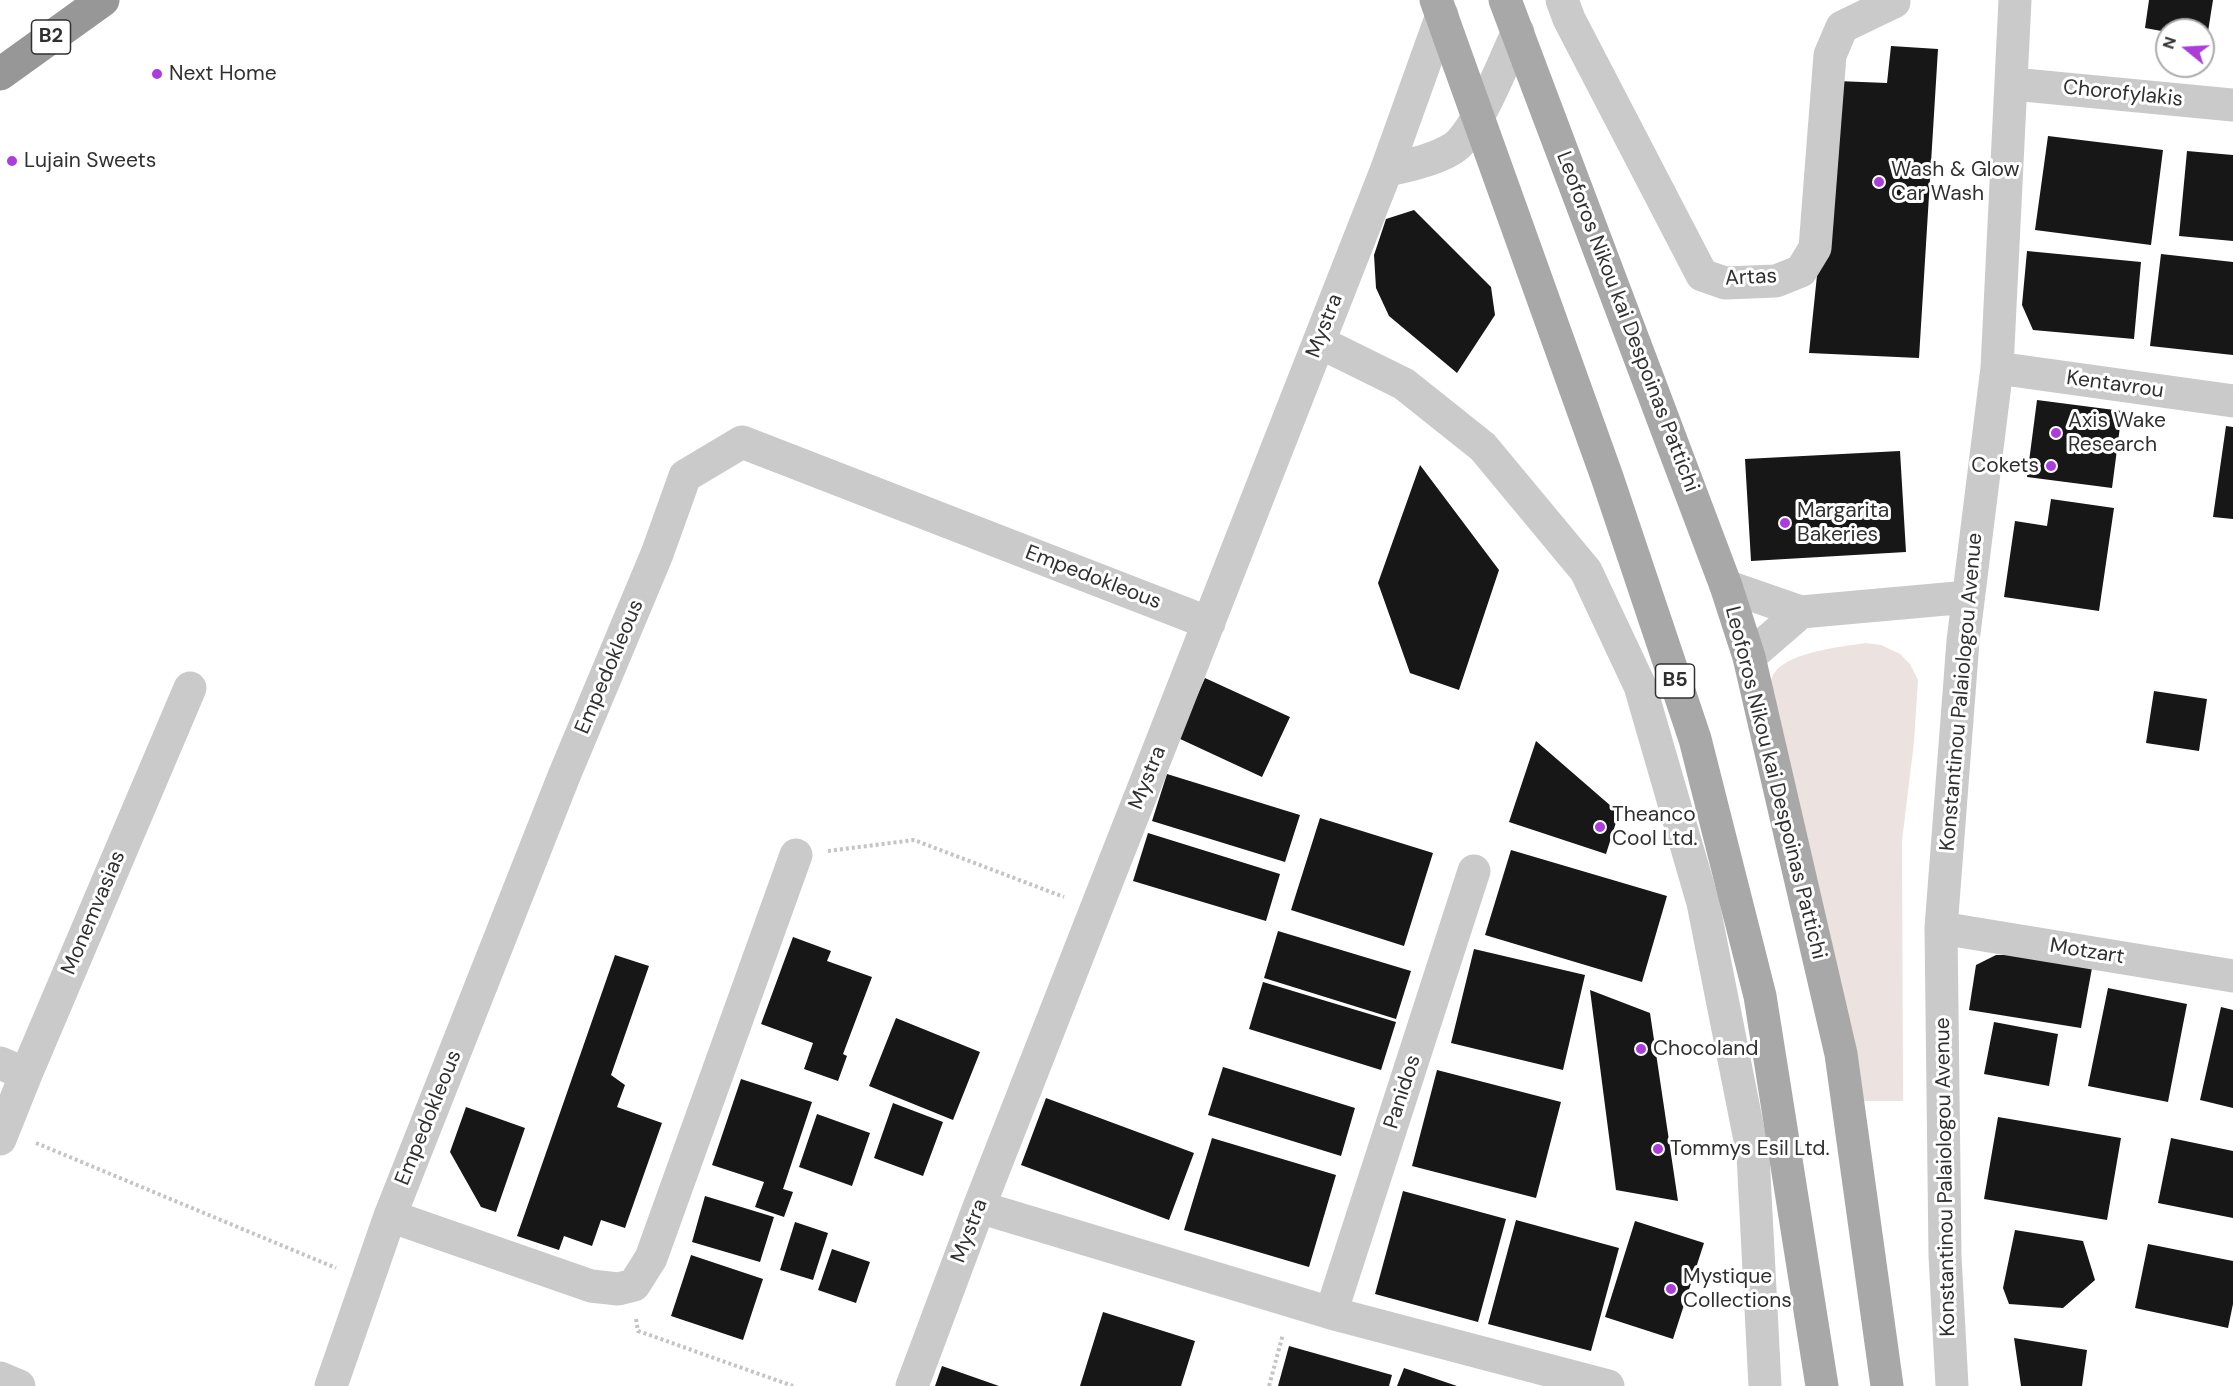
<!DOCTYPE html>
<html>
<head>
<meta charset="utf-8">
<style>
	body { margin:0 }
	#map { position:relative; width:2233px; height:1386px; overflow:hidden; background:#fff; font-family:"DM Sans",sans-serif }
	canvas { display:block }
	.north { position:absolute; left:2155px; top:18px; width:60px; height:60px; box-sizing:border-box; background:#fff; border:2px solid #acacac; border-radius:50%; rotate:288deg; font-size:16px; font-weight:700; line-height:24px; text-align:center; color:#303030 }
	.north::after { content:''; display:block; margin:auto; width:21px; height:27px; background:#ac3ddd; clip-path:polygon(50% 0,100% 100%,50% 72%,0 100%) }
</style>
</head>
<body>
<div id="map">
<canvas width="2233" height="1386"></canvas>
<div class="north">N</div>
</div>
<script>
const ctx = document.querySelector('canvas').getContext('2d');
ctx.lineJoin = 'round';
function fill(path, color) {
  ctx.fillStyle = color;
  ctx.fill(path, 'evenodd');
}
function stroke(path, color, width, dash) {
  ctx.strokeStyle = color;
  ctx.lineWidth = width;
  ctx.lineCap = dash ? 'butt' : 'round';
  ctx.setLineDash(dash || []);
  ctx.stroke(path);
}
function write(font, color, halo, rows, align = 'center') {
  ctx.font = font + ' "DM Sans",sans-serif';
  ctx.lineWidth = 6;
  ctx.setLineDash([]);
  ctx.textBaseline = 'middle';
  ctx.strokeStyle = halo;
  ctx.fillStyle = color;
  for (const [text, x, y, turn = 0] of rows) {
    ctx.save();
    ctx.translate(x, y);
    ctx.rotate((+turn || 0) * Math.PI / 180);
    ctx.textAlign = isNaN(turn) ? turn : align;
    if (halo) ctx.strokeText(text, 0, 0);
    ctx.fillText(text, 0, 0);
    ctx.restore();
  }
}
fill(new Path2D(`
	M 1865,643 L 1881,645 L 1900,654 L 1910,664 L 1918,680 L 1914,742 L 1902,841 L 1903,1101 L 1854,1101 L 1771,684 C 1771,653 1842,647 1865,643 Z`), '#ece2df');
fill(new Path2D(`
	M 2149,0 L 2213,0 L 2207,38 L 2203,37 L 2203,30 L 2167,30 L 2167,32 L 2145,28 Z
	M 1891,46 L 1938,49 L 1919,358 L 1809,353 L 1837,81 L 1887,83 Z
	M 2048,136 L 2163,150 L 2151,245 L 2035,230 Z
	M 2187,151 L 2233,155 L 2233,241 L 2179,236 Z
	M 1414,210 L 1491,287 L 1495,315 L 1457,373 L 1389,316 L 1376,288 L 1374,255 L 1386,219 Z
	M 2027,251 L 2141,262 L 2134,339 L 2033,330 L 2022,305 Z
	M 2161,254 L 2233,262 L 2233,355 L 2150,346 Z
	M 2037,400 L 2122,411 L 2112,488 L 2027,477 Z
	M 2226,426 L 2233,427 L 2233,519 L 2213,517 Z
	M 1900,451 L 1906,552 L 1751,561 L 1745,459 Z
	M 1420,465 L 1499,570 L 1459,690 L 1410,673 L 1378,583 Z
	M 2051,499 L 2114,508 L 2099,611 L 2004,597 L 2015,521 L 2047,526 Z
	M 1205,678 L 1290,717 L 1262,777 L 1178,738 Z
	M 2154,691 L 2207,699 L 2199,751 L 2146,743 Z
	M 1536,741 L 1619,813 L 1606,854 L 1509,822 Z
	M 1167,774 L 1300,815 L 1285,862 L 1152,821 Z
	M 1320,818 L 1433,853 L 1404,946 L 1291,910 Z
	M 1148,833 L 1280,874 L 1266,921 L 1133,881 Z
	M 1511,850 L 1667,896 L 1642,982 L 1485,935 Z
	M 1278,931 L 1411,971 L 1396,1019 L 1264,978 Z
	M 793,937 L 831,951 L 827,961 L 872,977 L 843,1054 L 847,1056 L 838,1081 L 804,1069 L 813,1043 L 761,1024 Z
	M 1474,949 L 1585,975 L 1563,1070 L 1451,1043 Z
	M 615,955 L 649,966 L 611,1075 L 625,1085 L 617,1107 L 662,1123 L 625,1228 L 601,1220 L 592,1246 L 564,1236 L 559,1250 L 517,1236 Z
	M 1996,955 L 2028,955 L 2092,968 L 2081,1028 L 1969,1010 L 1976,965 Z
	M 1263,982 L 1396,1022 L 1381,1070 L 1249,1029 Z
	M 2108,988 L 2187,1004 L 2168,1102 L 2088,1086 Z
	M 1590,990 L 1650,1013 L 1678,1201 L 1616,1190 Z
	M 2221,1007 L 2233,1010 L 2233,1108 L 2200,1100 Z
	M 896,1018 L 980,1052 L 953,1120 L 869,1086 Z
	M 1994,1022 L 2058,1034 L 2049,1086 L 1984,1074 Z
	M 1223,1067 L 1355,1108 L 1341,1156 L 1208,1115 Z
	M 1437,1070 L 1561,1102 L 1536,1198 L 1412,1166 Z
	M 741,1079 L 812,1102 L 783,1189 L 793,1192 L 784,1217 L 755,1207 L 764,1182 L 712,1165 Z
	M 1046,1098 L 1194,1153 L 1169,1220 L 1021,1165 Z
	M 893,1103 L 943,1122 L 923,1176 L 874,1158 Z
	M 466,1107 L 525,1128 L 496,1212 L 481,1207 L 450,1152 Z
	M 817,1114 L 870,1133 L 852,1186 L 799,1167 Z
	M 1998,1117 L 2121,1138 L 2107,1220 L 1984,1199 Z
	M 1212,1138 L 1336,1175 L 1309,1267 L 1184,1230 Z
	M 2171,1138 L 2233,1151 L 2233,1218 L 2158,1203 Z
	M 1403,1191 L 1506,1219 L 1478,1322 L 1375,1294 Z
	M 705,1196 L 774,1217 L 760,1262 L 692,1242 Z
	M 1516,1220 L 1619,1248 L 1591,1351 L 1488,1324 Z
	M 1635,1221 L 1704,1243 L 1673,1339 L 1605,1317 Z
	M 795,1222 L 828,1233 L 813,1280 L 780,1270 Z
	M 2015,1230 L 2083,1241 L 2095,1280 L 2063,1308 L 2009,1304 L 2003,1288 Z
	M 2148,1244 L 2233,1261 L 2233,1304 L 2228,1328 L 2135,1308 Z
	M 832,1249 L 870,1262 L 856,1303 L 818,1290 Z
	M 691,1255 L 763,1279 L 743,1340 L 671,1316 Z
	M 1103,1312 L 1195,1341 L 1181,1386 L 1080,1386 Z
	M 2014,1338 L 2087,1350 L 2082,1386 L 2021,1386 Z
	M 1289,1346 L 1392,1375 L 1389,1386 L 1278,1386 Z
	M 942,1366 L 999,1386 L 935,1386 Z
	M 1404,1368 L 1457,1386 L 1397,1386 Z`), '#171717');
stroke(new Path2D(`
	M 828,851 L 914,840 L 1064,897
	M 36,1143 L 336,1268
	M 636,1319 L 638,1331 L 793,1386
	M 1269,1386 L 1283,1334`), '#c4c4c4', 4, [3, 3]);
stroke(new Path2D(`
	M 1562,0 L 1569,19 L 1702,275 L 1725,283 L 1776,281 L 1801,271 L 1815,248 L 1830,55 L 1842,27 L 1894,2
	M 2013,84 L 2233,105
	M 1386,171 C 1408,165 1432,161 1452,149 C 1477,134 1504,60 1518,32
	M 1319,342 L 1404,384 L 1483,447 L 1586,571 L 1640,686 L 1703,903 L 1753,1155 L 1765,1386
	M 1997,368 L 2233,401
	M 1726,586 L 1801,612 L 1968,597
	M 1749,657 L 1801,612
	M 1941,928 L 2233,976
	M 0,1063 L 26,1074
	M 0,1139 L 26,1074 L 190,688
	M 979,1207 L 1331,1313 L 1608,1386
	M 390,1216 L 591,1286 L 618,1289 L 634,1285 L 651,1258 L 796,855
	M 1331,1313 L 1474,871
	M 0,1378 L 19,1386
	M 331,1386 L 390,1216 L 564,776 L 657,554 L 685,476 L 742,442 L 1209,623
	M 912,1386 L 979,1207 L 1386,171 L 1442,15
	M 1952,1386 L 1945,1256 L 1941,928 L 1963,641 L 1997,368 L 2015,0`), '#cacaca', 33);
stroke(new Path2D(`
	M 1436,0 L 1607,477 L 1695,739 L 1760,996 L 1822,1386
	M 1505,0 L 1726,586 L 1749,657 L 1841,1054 L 1887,1386`), '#a8a8a8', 33);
stroke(new Path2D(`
	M 0,74 L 103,0`), '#979797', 33);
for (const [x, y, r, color] of [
	[157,74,6,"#ac3ddd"],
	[12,161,6,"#ac3ddd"],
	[1879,182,6,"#ac3ddd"],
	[2056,433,6,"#ac3ddd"],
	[2051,466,6,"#ac3ddd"],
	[1785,523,6,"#ac3ddd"],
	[1600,827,6,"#ac3ddd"],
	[1641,1049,6,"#ac3ddd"],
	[1658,1149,6,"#ac3ddd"],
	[1671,1289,6,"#ac3ddd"]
]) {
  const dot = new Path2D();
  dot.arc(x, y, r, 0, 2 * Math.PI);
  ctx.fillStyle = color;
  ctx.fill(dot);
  stroke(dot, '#fff', 2);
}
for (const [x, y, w] of [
	[51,37,39],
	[1675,681,39]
]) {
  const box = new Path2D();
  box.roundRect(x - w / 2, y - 17, w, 34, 4.5);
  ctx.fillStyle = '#fff';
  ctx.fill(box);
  stroke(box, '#303030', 1.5);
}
write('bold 20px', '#303030', null, [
	["B2",51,37],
	["B5",1675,681]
]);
write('21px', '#303030', '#fff', [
	["Next Home",169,74],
	["Lujain Sweets",24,161],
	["Wash & Glow",1891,170],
	["Car Wash",1891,194],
	["Axis Wake",2068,421],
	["Research",2068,445],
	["Cokets",2039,466,"right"],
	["Margarita",1797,511],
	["Bakeries",1797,535],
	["Theanco",1612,815],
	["Cool Ltd.",1612,839],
	["Chocoland",1653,1049],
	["Tommys Esil Ltd.",1670,1149],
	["Mystique",1683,1277],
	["Collections",1683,1301]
], 'left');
write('21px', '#303030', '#fff', [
	["Chorofylakis",2123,94,6],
	["Artas",1751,278,-3],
	["Leoforos Nikou kai Despoinas Pattichi",1627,322,69],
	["Mystra",1325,326,-69],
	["Kentavrou",2115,385,8],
	["Empedokleous",1093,578,21],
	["Empedokleous",610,667,-67],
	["Konstantinou Palaiologou Avenue",1962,692,-85],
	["Mystra",1148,778,-68],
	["Leoforos Nikou kai Despoinas Pattichi",1775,783,76],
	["Monemvasias",94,913,-67],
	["Motzart",2087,952,9],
	["Panidos",1403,1092,-72],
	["Empedokleous",429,1118,-68],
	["Konstantinou Palaiologou Avenue",1946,1177,-91],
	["Mystra",970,1231,-69]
]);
</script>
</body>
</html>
